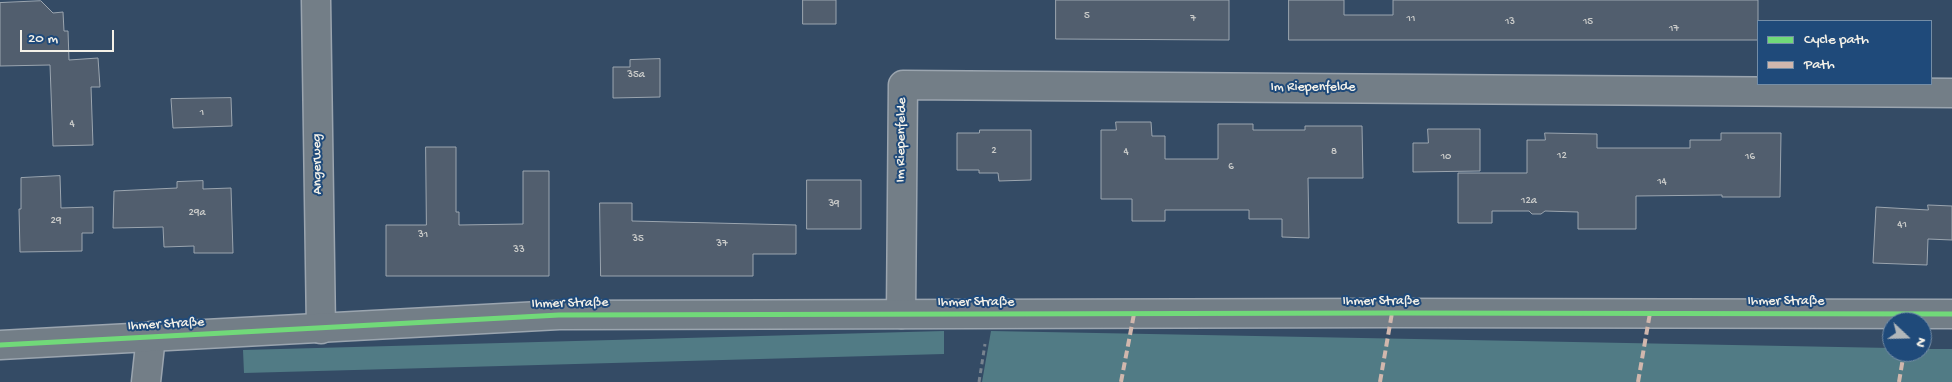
<!DOCTYPE html>
<html>
<head>
<meta charset="utf-8">
<style>
	body { margin:0 }
	#map { position:relative; width:1952px; height:382px; overflow:hidden; background:#344b65; font-family:"Gochi Hand",sans-serif }
	canvas { display:block }
	.legend { position:absolute; left:1757px; top:20px; width:175px; height:65px; box-sizing:border-box; background:#1f4a7a; border:1px solid #748da6; margin:0; padding:6px 9px; list-style:none; font-size:15px; color:#f4f1e8 }
	.legend li { display:flex; align-items:center; gap:10px; height:25px }
	.legend b { width:25px; border:1px solid #748da6 }
	.north { position:absolute; left:1882px; top:312px; width:50px; height:50px; box-sizing:border-box; background:#1f4a7a; border:1px solid #748da6; border-radius:50%; rotate:111deg; font-size:14px; font-weight:700; line-height:20px; text-align:center; color:#f4f1e8 }
	.north::after { content:''; display:block; margin:auto; width:18px; height:22px; background:#b1b7ba; clip-path:polygon(50% 0,100% 100%,50% 72%,0 100%) }
	.scale { position:absolute; left:20px; top:30px; width:94px; height:22px; box-sizing:border-box; border:2px solid #f4f1e8; border-top:0; padding-left:6px; font-size:15px; line-height:18px; white-space:nowrap; color:#f4f1e8; -webkit-text-stroke:4px #1f4a7a; paint-order:stroke }
</style>
</head>
<body>
<div id="map">
<canvas width="1952" height="382"></canvas>
<ul class="legend">
<li><b style="height:6px;background:#71d979"></b>Cycle path</li>
<li><b style="height:6px;background:#d1b7ad"></b>Path</li>
</ul>
<div class="north">N</div>
<div class="scale">20 m</div>
</div>
<script>
const ctx = document.querySelector('canvas').getContext('2d');
ctx.lineJoin = 'round';
function fill(path, color) {
  ctx.fillStyle = color;
  ctx.fill(path, 'evenodd');
}
function stroke(path, color, width, dash) {
  ctx.strokeStyle = color;
  ctx.lineWidth = width;
  ctx.lineCap = dash ? 'butt' : 'round';
  ctx.setLineDash(dash || []);
  ctx.stroke(path);
}
function write(font, color, halo, rows, align = 'center') {
  ctx.font = font + ' "Gochi Hand",sans-serif';
  ctx.lineWidth = 4;
  ctx.setLineDash([]);
  ctx.textBaseline = 'middle';
  ctx.strokeStyle = halo;
  ctx.fillStyle = color;
  for (const [text, x, y, turn = 0] of rows) {
    ctx.save();
    ctx.translate(x, y);
    ctx.rotate((+turn || 0) * Math.PI / 180);
    ctx.textAlign = isNaN(turn) ? turn : align;
    if (halo) ctx.strokeText(text, 0, 0);
    ctx.fillText(text, 0, 0);
    ctx.restore();
  }
}
fill(new Path2D(`
	M 944,331 L 944,354 L 244,373 L 243,350 Z
	M 991,331 L 1892,348 L 1892,352 L 1922,352 L 1922,349 L 1952,349 L 1952,382 L 982,382 Z`), '#517b85');
const building = new Path2D(`
	M 803,0 L 836,0 L 836,24 L 803,24 Z
	M 1056,0 L 1229,0 L 1229,40 L 1056,39 Z
	M 1289,0 L 1344,0 L 1344,15 L 1393,15 L 1393,0 L 1758,0 L 1758,40 L 1289,40 Z
	M 41,1 L 53,13 L 63,12 L 64,31 L 68,31 L 69,60 L 98,58 L 100,87 L 91,87 L 93,145 L 53,146 L 50,65 L 0,66 L 0,3 Z
	M 660,59 L 660,97 L 613,98 L 613,67 L 630,67 L 630,60 Z
	M 231,98 L 232,126 L 173,128 L 171,99 Z
	M 1116,122 L 1151,122 L 1152,136 L 1165,136 L 1165,159 L 1218,159 L 1218,124 L 1253,124 L 1253,130 L 1305,130 L 1305,126 L 1362,126 L 1363,178 L 1308,178 L 1309,238 L 1282,237 L 1282,219 L 1249,219 L 1249,210 L 1165,210 L 1165,221 L 1132,221 L 1132,199 L 1101,199 L 1101,130 L 1116,130 Z
	M 1428,129 L 1480,129 L 1480,171 L 1413,172 L 1413,143 L 1428,143 Z
	M 980,130 L 1031,130 L 1031,180 L 999,181 L 998,173 L 979,173 L 979,170 L 957,170 L 957,133 L 979,133 Z
	M 1545,133 L 1597,134 L 1597,148 L 1690,148 L 1690,140 L 1721,140 L 1721,133 L 1781,133 L 1780,197 L 1722,197 L 1722,195 L 1636,196 L 1636,229 L 1578,229 L 1578,212 L 1545,211 L 1541,214 L 1532,214 L 1529,211 L 1492,211 L 1492,223 L 1458,223 L 1458,173 L 1527,173 L 1527,140 L 1545,140 Z
	M 426,147 L 456,147 L 456,212 L 459,212 L 459,225 L 523,224 L 523,171 L 549,171 L 549,276 L 386,276 L 386,225 L 426,225 Z
	M 60,176 L 61,208 L 93,207 L 93,233 L 82,233 L 82,251 L 20,252 L 19,209 L 21,209 L 21,178 Z
	M 807,180 L 861,180 L 861,229 L 807,229 Z
	M 203,181 L 203,189 L 231,188 L 233,253 L 194,253 L 194,246 L 164,247 L 163,227 L 113,228 L 114,191 L 177,188 L 177,182 Z
	M 600,203 L 632,203 L 632,221 L 796,225 L 796,254 L 753,254 L 753,276 L 601,276 Z
	M 1928,205 L 1952,206 L 1952,240 L 1928,239 L 1927,265 L 1873,263 L 1876,207 L 1928,210 Z`);
fill(building, '#515e6e');
stroke(building, '#9ba5af', 1);
const minor = new Path2D(`
	M 316,0 L 321,329
	M 901,314 L 903,85 L 1952,93
	M 146,382 L 151,336`);
const tertiary = new Path2D(`
	M 0,345 L 559,315 L 1392,313 L 1952,314`);
stroke(minor, '#9ba5af', 31);
stroke(tertiary, '#9ba5af', 31);
stroke(new Path2D(`
	M 979,382 L 985,344`), '#78838f', 3, [5, 4]);
stroke(minor, '#737e87', 28);
stroke(tertiary, '#737e87', 28);
stroke(new Path2D(`
	M 1121,382 L 1134,314
	M 1380,382 L 1392,313
	M 1638,382 L 1650,313
	M 1899,382 L 1904,352`), '#d1b7ad', 4, [8, 4]);
stroke(new Path2D(`
	M 0,345 L 559,315 L 1392,313 L 1952,314`), '#71d979', 5);
write('11px', '#cbccca', null, [
	["5",1087,16],
	["7",1193,19],
	["11",1411,19],
	["13",1510,22],
	["15",1588,22],
	["17",1674,29],
	["35a",636,75],
	["1",202,113],
	["4",72,124],
	["2",994,151],
	["4",1126,152],
	["8",1334,152],
	["12",1562,156],
	["10",1446,157],
	["16",1750,157],
	["6",1231,167],
	["14",1662,182],
	["12a",1529,201],
	["39",834,204],
	["29a",197,213],
	["29",56,221],
	["41",1902,225],
	["31",423,235],
	["35",638,239],
	["37",722,244],
	["33",519,250]
]);
write('14px', '#f4f1e8', '#1f4a7a', [
	["Im Riepenfelde",1313,88],
	["Im Riepenfelde",902,140,-89],
	["Angerweg",318,164,-91],
	["Ihmer Straße",1381,302],
	["Ihmer Straße",1786,302],
	["Ihmer Straße",976,303],
	["Ihmer Straße",570,304,-1],
	["Ihmer Straße",166,325,-3]
]);
</script>
</body>
</html>
